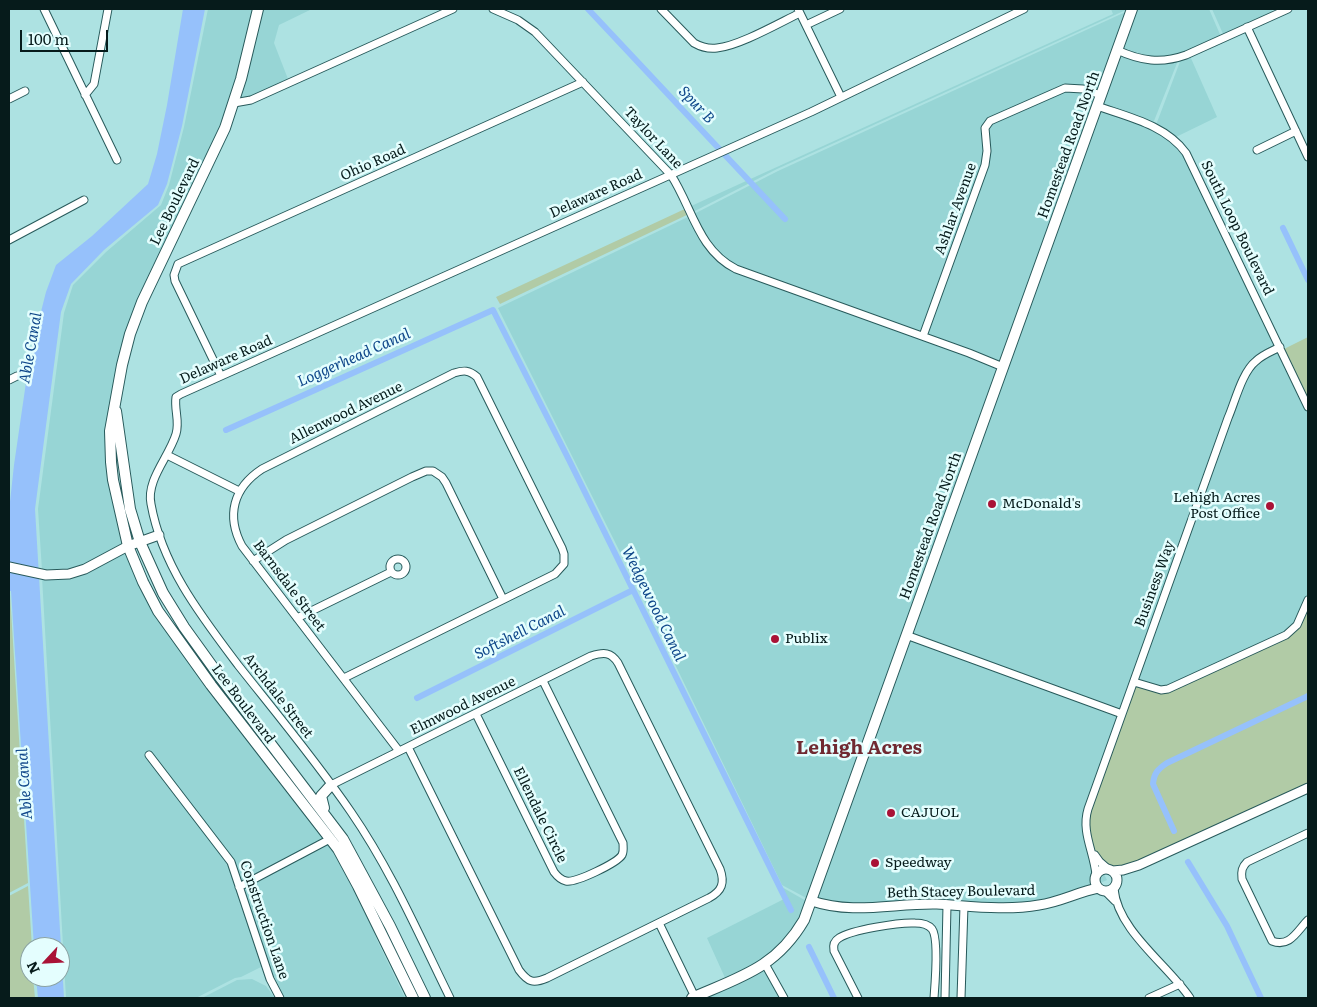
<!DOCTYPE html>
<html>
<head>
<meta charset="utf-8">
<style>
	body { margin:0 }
	#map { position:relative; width:1317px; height:1007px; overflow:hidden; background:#ade2e2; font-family:Literata,serif }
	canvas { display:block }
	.frame { position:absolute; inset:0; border:10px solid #061b1b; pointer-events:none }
	.north { position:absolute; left:20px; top:937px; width:50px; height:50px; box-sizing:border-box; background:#e4fefe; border:1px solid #8ba3a3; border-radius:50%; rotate:245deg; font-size:14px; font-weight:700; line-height:20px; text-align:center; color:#061b1b }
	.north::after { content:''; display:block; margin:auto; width:18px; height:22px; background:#a91236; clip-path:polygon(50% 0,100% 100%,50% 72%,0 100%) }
	.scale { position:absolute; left:20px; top:30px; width:88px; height:22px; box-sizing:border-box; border:2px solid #061b1b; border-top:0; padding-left:6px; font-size:15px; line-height:18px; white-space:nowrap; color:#061b1b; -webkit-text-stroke:4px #e4fefe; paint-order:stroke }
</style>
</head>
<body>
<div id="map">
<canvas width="1317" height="1007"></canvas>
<div class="frame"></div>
<div class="north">N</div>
<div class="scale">100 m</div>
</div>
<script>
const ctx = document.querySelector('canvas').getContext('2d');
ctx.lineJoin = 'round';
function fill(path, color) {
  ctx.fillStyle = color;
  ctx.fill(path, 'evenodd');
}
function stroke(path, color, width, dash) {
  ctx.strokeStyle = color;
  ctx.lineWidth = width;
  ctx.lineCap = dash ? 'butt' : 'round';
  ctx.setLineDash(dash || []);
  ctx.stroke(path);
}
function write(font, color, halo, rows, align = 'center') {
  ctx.font = font + ' Literata,serif';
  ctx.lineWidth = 5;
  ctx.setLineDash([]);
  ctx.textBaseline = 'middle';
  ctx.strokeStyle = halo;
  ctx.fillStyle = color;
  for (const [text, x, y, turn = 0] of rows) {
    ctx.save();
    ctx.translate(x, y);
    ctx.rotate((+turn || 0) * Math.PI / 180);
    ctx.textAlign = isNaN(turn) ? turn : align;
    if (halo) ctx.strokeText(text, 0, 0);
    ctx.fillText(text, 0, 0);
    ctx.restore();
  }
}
fill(new Path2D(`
	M 208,9 L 254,9 L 245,55 L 222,127 L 151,272 L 106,431 L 124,545 L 77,569 L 55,572 L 42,570 L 38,509 L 64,313 L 73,285 L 106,252 L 161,205 L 169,185 L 184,127 Z
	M 261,9 L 312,9 L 279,25 L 274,43 L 288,79 L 237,104 Z
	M 1111,9 L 1128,9 L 777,169 L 691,213 L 689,207 L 1113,14 Z
	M 1132,9 L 1209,9 L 1222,39 L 1179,58 L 1152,126 L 1182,146 L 1308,407 L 1308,600 L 1302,618 L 1090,846 L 1107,880 L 1080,892 L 1039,905 L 886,907 L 812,901 L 782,885 L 638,588 L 498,308 L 692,215 L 778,171 Z
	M 1212,9 L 1271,9 L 1273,13 L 1224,36 Z
	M 1190,56 L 1217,117 L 1176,137 L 1156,125 L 1181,59 Z
	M 126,550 L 140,583 L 335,851 L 366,909 L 377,940 L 405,998 L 281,998 L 265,965 L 241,977 L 235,978 L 196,998 L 66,998 L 42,577 L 48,578 Z
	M 677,676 L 780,886 L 808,902 L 801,919 L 770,957 L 726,980 L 707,938 L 784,899 L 675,677 Z
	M 767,966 L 783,996 L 779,998 L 699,998 Z
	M 252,979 L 266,986 L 275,998 L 202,998 L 237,980 Z`), '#97d5d5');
fill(new Path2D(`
	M 689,207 L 691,213 L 500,304 L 496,297 Z
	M 1308,337 L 1308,400 L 1284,349 Z
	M 9,578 L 28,883 L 9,893 Z
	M 1308,608 L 1308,784 L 1140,861 L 1122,867 L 1103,866 L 1090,839 L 1088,817 L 1135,685 L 1160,692 L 1287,637 L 1299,627 Z
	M 28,886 L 32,947 L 30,947 L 30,977 L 33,977 L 35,998 L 9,998 L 9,896 Z`), '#b1cba6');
fill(new Path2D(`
	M 183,9 L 205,9 L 182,126 L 167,184 L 158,205 L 104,250 L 71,284 L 61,312 L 35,509 L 64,998 L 38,998 L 36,977 L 60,977 L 60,947 L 34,947 L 11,591 L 9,591 L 9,511 L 14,465 L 30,355 L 46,292 L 56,265 L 92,236 L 148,184 L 157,154 L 167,105 Z`), '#96c1fb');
stroke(new Path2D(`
	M 588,9 L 785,219
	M 1283,228 L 1308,280
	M 226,430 L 493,310 L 569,460 L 791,910
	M 417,698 L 633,590
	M 1174,831 L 1153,784 C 1154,773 1158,769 1167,763 L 1308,696
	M 1188,862 L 1227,926 L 1261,998
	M 809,947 L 834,998`), '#96c1fb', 6);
const minor = new Path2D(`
	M 44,9 L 117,160
	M 493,9 L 518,20 L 535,32 L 671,175 C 692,207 698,250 736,269 L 969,353 L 1003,367
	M 661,9 L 694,43 C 701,47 709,49 717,48 C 739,46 779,23 800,13
	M 798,9 L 841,97
	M 806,25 L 840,9
	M 1247,27 L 1308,157
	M 1117,50 C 1141,61 1161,64 1186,55 L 1288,9
	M 85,95 L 94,84 L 108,9
	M 9,99 L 25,91
	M 234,103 L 251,100 L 453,9
	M 1097,106 C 1128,117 1166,125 1186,153 L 1308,407
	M 1257,150 L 1296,131
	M 9,240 L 84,200
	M 923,336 L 985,165 L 987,151 L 985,128 L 990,121 L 1065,88 L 1083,89 L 1101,95
	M 221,376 L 175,281 L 174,275 L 178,264 L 583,82
	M 9,380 L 17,376
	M 167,455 L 239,491
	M390 567a8 8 0 1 1 16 0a8 8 0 1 1-16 0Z
	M 253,561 L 286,540 L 412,477 L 426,471 L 433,471 L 442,477 L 446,483 L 503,599
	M 297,618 L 391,572
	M 906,635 L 1122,714
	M 344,678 L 555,574 L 564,564 L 564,554 L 562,548 L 477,377 C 469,370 464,370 454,373 L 262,469 C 233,488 226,516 242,546 L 399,751
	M 1134,682 L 1161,690 L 1168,689 L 1286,635 L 1297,625 L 1308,600
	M 476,714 L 554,872 C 557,876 561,880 566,881 C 576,883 617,863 622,855 C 624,851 623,847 623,843 L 543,681
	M 149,755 L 231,862 L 270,979 L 280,998
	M 331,785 L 591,656 C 604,652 611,652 618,663 L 720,869 C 725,883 722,891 709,898 L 547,978 C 533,984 528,982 519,970 L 408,747
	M 1308,833 L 1247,862 C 1242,867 1241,871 1242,879 L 1272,941 C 1290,948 1297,931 1308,920
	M 1095,855 L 1100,862 L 1108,869
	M 1096,875 C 1094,852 1081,832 1088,809 L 1228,418 C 1235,402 1242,372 1256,361 C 1262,355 1272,351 1280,347
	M 239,887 L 330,839
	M 1114,889 C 1118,931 1168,965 1190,998
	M 1106,892 L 1115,901
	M 659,923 L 695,997
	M 765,964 L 784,998
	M 450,998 C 419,935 391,870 351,812 C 316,761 276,713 238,665 C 201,616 162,566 151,504 C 146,480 169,457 176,434 C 180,421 174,410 176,397 L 181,394 L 811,112 L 1024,9
	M 858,998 L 834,951 C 833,946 834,941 839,938 C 851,930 900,922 915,923 C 921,923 928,924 932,929 C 939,938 935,985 934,998
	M 945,998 L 947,905
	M 961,998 L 964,906
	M 1149,998 L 1180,984`);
const tertiary = new Path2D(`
	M 9,567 L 46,575 L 69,574 L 85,569 L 128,546 L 159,535
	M1095 880a11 11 0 1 1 22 0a11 11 0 1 1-22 0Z
	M 1113,871 L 1123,870 L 1139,865 L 1308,788
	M 812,901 C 853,915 894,903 937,904 C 970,906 1006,911 1039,905 C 1060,902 1078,892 1098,888`);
const secondary = new Path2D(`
	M 258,9 L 241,79 L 225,128 L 142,302 L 130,334 L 122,365 L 110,431 L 111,462 L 113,480 L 128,546 L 143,582 L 158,611 L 211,685 L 338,849 L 358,886 L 413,998
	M 116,411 L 130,509 L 140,542 L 163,593 L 184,627 L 220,677 L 343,839 L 390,926 L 425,998
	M 324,808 L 321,796 L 331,785
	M 692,998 C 740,977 776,968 804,920 L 1132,9`);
stroke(minor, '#285a5b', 9);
stroke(tertiary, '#285a5b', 11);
stroke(secondary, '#285a5b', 12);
stroke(minor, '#fff', 7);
stroke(tertiary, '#fff', 9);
stroke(secondary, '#fff', 10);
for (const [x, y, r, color] of [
	[992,504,5,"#a91236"],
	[1270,506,5,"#a91236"],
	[775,639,5,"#a91236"],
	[891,813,5,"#a91236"],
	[875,863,5,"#a91236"]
]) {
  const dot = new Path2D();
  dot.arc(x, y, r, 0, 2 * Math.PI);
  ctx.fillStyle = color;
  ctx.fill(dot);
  stroke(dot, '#e4fefe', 2);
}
write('14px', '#061b1b', '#e4fefe', [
	["Taylor Lane",653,138,47],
	["Homestead Road North",1069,145,-70],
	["Ohio Road",373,163,-24],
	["Delaware Road",596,194,-24],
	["Lee Boulevard",175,202,-64],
	["Ashlar Avenue",956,209,-70],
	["South Loop Boulevard",1237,228,64],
	["Delaware Road",226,360,-24],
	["Allenwood Avenue",346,413,-26],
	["Homestead Road North",931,526,-70],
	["Business Way",1155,584,-70],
	["Barnsdale Street",289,586,53],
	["Archdale Street",278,696,52],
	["Lee Boulevard",243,704,53],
	["Elmwood Avenue",463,706,-26],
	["Ellendale Circle",540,815,64],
	["Beth Stacey Boulevard",961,892,-1],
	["Construction Lane",264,920,71]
]);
write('14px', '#061b1b', '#e4fefe', [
	["Lehigh Acres",1260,498,"right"],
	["Post Office",1260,514,"right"],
	["McDonald's",1002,504],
	["Publix",785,639],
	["CAJUOL",901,813],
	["Speedway",885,863]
], 'left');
write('italic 15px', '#0f478a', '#e4fefe', [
	["Spur B",696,105,47],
	["Able Canal",31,348,-80],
	["Loggerhead Canal",354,358,-24],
	["Wedgewood Canal",653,604,64],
	["Softshell Canal",520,633,-27],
	["Able Canal",25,784,-94]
]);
write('bold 19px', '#702931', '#e4fefe', [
	["Lehigh Acres",859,748]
]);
</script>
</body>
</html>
